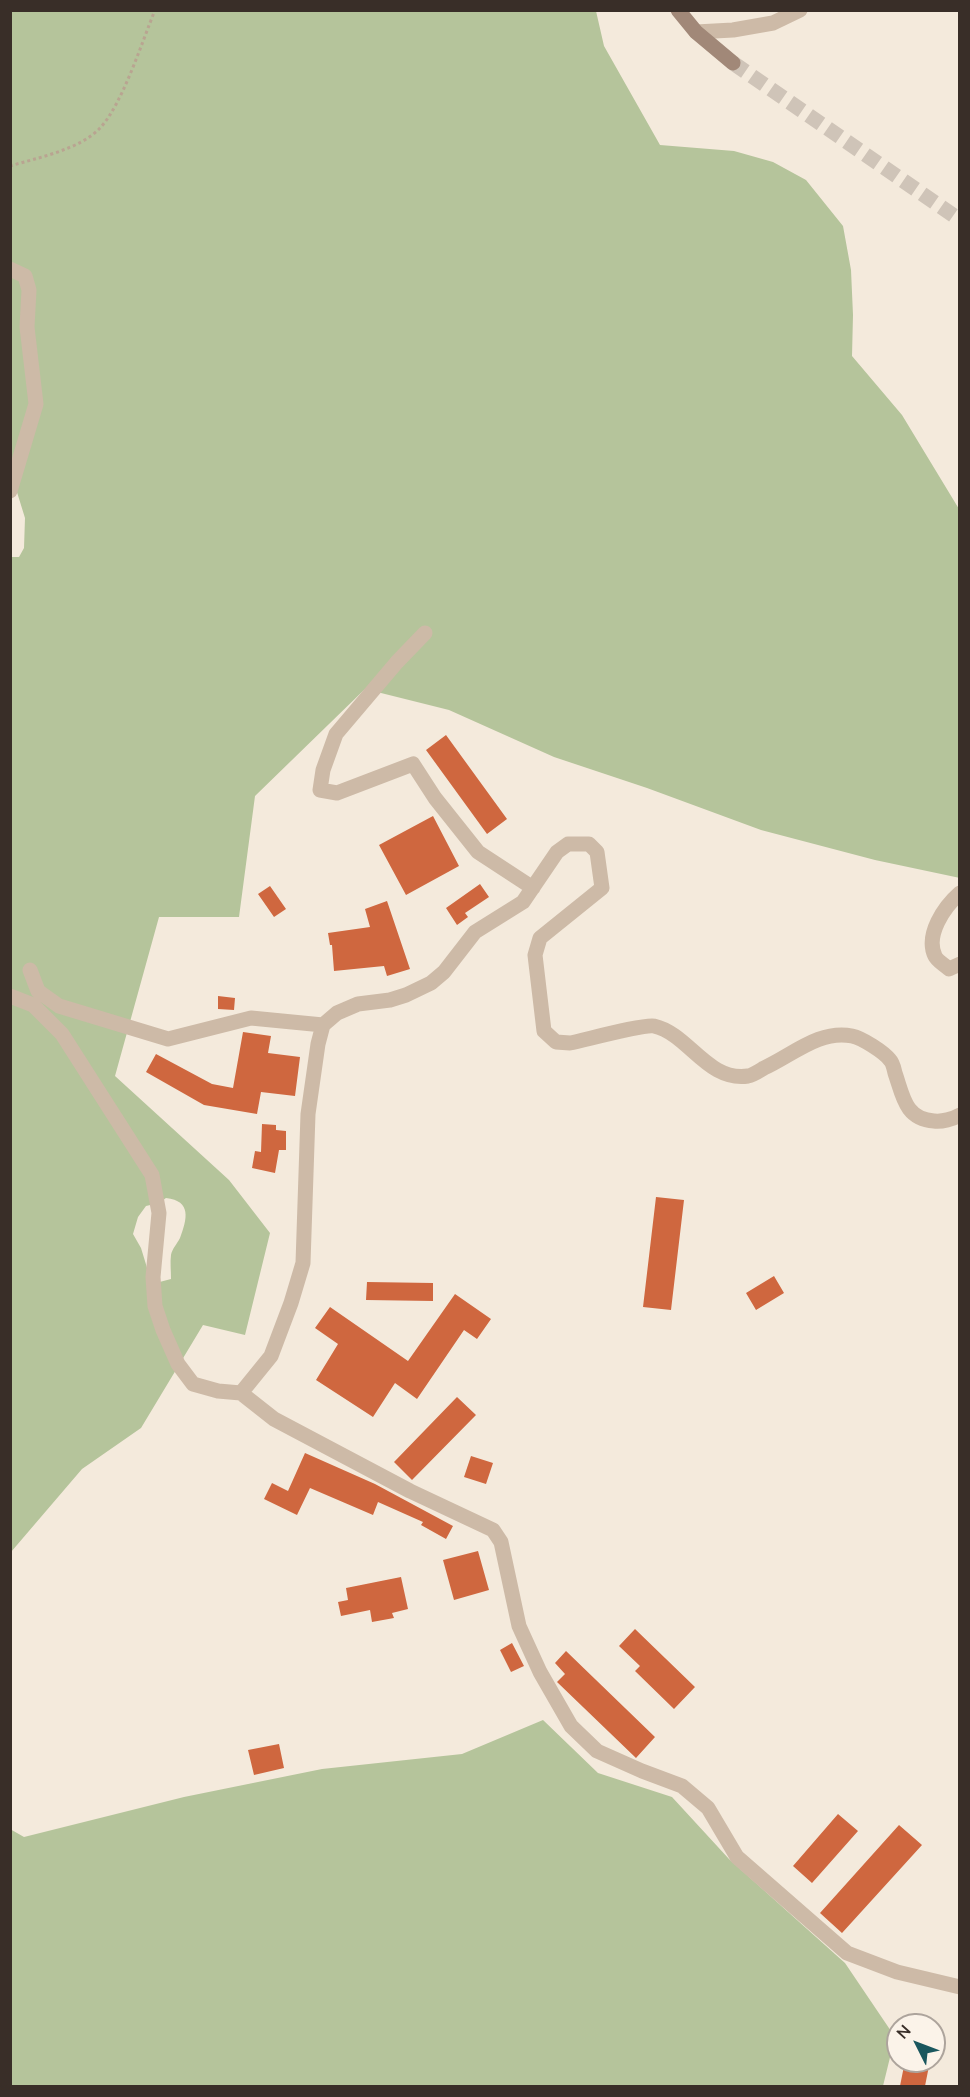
<!DOCTYPE html>
<html>
<head>
<meta charset="utf-8">
<style>
	body { margin:0 }
	#map { position:relative; width:970px; height:2097px; overflow:hidden; background:#f4eadc; font-family:"Nunito Sans",sans-serif }
	canvas { display:block }
	.frame { position:absolute; inset:0; border:12px solid #392e28; pointer-events:none }
	.north { position:absolute; left:886px; top:2013px; width:60px; height:60px; box-sizing:border-box; background:#fbf3e9; border:2px solid #ada49c; border-radius:50%; rotate:312deg; font-size:16px; font-weight:700; line-height:24px; text-align:center; color:#392e28 }
	.north::after { content:''; display:block; margin:auto; width:21px; height:27px; background:#1a575e; clip-path:polygon(50% 0,100% 100%,50% 72%,0 100%) }
</style>
</head>
<body>
<div id="map">
<canvas width="970" height="2097"></canvas>
<div class="frame"></div>
<div class="north">N</div>
</div>
<script>
const ctx = document.querySelector('canvas').getContext('2d');
ctx.lineJoin = 'round';
function fill(path, color) {
  ctx.fillStyle = color;
  ctx.fill(path, 'evenodd');
}
function stroke(path, color, width, dash) {
  ctx.strokeStyle = color;
  ctx.lineWidth = width;
  ctx.lineCap = dash ? 'butt' : 'round';
  ctx.setLineDash(dash || []);
  ctx.stroke(path);
}
fill(new Path2D(`
	M 11,11 L 596,11 L 604,46 L 660,145 L 734,151 L 773,162 L 806,180 L 843,226 L 851,270 L 853,315 L 852,356 L 902,415 L 959,509 L 960,878 L 875,860 L 761,830 L 647,788 L 554,757 L 449,710 L 365,689 L 255,796 L 239,917 L 159,917 L 115,1076 L 229,1180 L 270,1233 L 245,1335 L 203,1325 L 141,1428 L 82,1469 L 11,1552 L 10,557 L 19,557 L 24,548 L 25,518 L 16,489 L 11,486 ZM 166,1198 C 192,1201 187,1219 180,1238 C 177,1244 172,1249 171,1255 C 170,1262 171,1271 171,1279 L 152,1284 L 141,1248 L 133,1234 L 138,1217 L 146,1206 L 159,1203 Z
	M 543,1720 L 598,1773 L 672,1797 L 729,1859 L 845,1963 L 895,2037 L 883,2086 L 11,2086 L 10,1829 L 24,1837 L 184,1797 L 322,1769 L 462,1754 Z`), '#b5c49b');
fill(new Path2D(`
	M 446,735 L 507,819 L 487,834 L 426,750 Z
	M 433,816 L 459,866 L 406,895 L 379,845 Z
	M 480,884 L 489,897 L 465,913 L 468,917 L 457,925 L 446,908 Z
	M 270,886 L 286,909 L 274,917 L 258,894 Z
	M 387,901 L 410,969 L 387,976 L 384,966 L 334,971 L 332,945 L 330,945 L 328,933 L 370,927 L 365,909 Z
	M 218,996 L 235,998 L 234,1010 L 218,1009 Z
	M 243,1032 L 271,1036 L 268,1053 L 300,1057 L 295,1096 L 261,1092 L 257,1114 L 204,1105 L 146,1072 L 156,1054 L 212,1084 L 233,1088 Z
	M 262,1124 L 276,1125 L 276,1130 L 286,1131 L 286,1150 L 279,1150 L 275,1173 L 252,1168 L 255,1151 L 261,1152 Z
	M 656,1197 L 684,1200 L 671,1310 L 643,1307 Z
	M 774,1276 L 784,1293 L 756,1310 L 746,1293 Z
	M 367,1282 L 433,1283 L 433,1301 L 366,1300 Z
	M 455,1294 L 491,1319 L 477,1339 L 464,1330 L 417,1399 L 395,1383 L 373,1417 L 316,1380 L 338,1344 L 315,1328 L 330,1307 L 408,1361 Z
	M 457,1397 L 476,1415 L 412,1480 L 394,1462 Z
	M 305,1453 L 375,1484 L 453,1526 L 446,1539 L 421,1525 L 423,1522 L 378,1502 L 373,1515 L 310,1488 L 297,1515 L 264,1499 L 272,1483 L 288,1491 Z
	M 471,1456 L 493,1463 L 486,1484 L 464,1477 Z
	M 478,1551 L 489,1590 L 454,1600 L 443,1560 Z
	M 401,1577 L 408,1609 L 392,1613 L 394,1618 L 372,1622 L 370,1610 L 341,1616 L 338,1602 L 348,1600 L 346,1588 Z
	M 635,1629 L 695,1687 L 674,1709 L 635,1671 L 640,1666 L 619,1646 Z
	M 512,1643 L 524,1666 L 511,1672 L 500,1650 Z
	M 566,1651 L 655,1737 L 636,1758 L 557,1682 L 565,1674 L 555,1663 Z
	M 279,1744 L 284,1768 L 254,1775 L 248,1750 Z
	M 838,1814 L 858,1831 L 812,1883 L 793,1866 Z
	M 899,1825 L 922,1845 L 842,1933 L 820,1913 Z
	M 905,2061 L 930,2061 L 925,2086 L 900,2086 Z`), '#cf673f');
stroke(new Path2D(`
	M 733,63 L 960,220`), '#cfc4b8', 15, [15, 8]);
stroke(new Path2D(`
	M 10,166 C 37,158 81,149 100,128 C 122,105 142,42 155,10`), '#b9a491', 3, [3, 3]);
stroke(new Path2D(`
	M 696,32 L 733,30 L 773,23 L 800,10
	M 10,269 L 25,276 L 29,290 L 27,327 L 36,404 L 10,491
	M 425,633 L 397,662 L 336,734 L 323,770 L 320,790 L 337,793 L 413,764 L 435,798 L 478,852 L 533,888
	M 960,893 C 944,907 925,935 935,956 C 937,961 945,965 949,969 L 960,964
	M 30,970 L 38,991 L 59,1006 L 168,1039 L 251,1018 L 323,1025
	M 10,996 L 33,1005 L 62,1034 L 152,1175 L 159,1213 L 153,1277 L 155,1306 L 163,1330 L 178,1364 L 193,1384 L 218,1391 L 241,1393 L 274,1419 L 410,1491 L 493,1530 L 501,1542 L 519,1626 L 540,1672 L 571,1726 L 597,1751 L 642,1771 L 682,1786 L 708,1808 L 737,1857 L 847,1953 L 897,1972 L 960,1987
	M 241,1393 L 271,1356 L 291,1303 L 303,1263 L 308,1114 L 318,1044 L 323,1025 L 337,1013 L 358,1004 L 390,1000 L 406,995 L 431,983 L 444,972 L 475,932 L 523,902 L 557,852 L 568,844 L 589,844 L 597,852 L 602,888 L 540,938 L 535,955 L 544,1031 L 556,1042 L 570,1043 C 585,1040 644,1024 654,1026 C 689,1034 707,1082 748,1076 C 753,1075 759,1071 764,1068 C 791,1056 820,1029 852,1036 C 862,1038 884,1052 890,1060 C 893,1063 894,1069 895,1073 C 903,1096 905,1119 934,1121 C 942,1122 953,1119 960,1115`), '#cdbaa7', 15);
stroke(new Path2D(`
	M 678,10 L 696,32 L 733,63`), '#a18878', 15);
</script>
</body>
</html>
